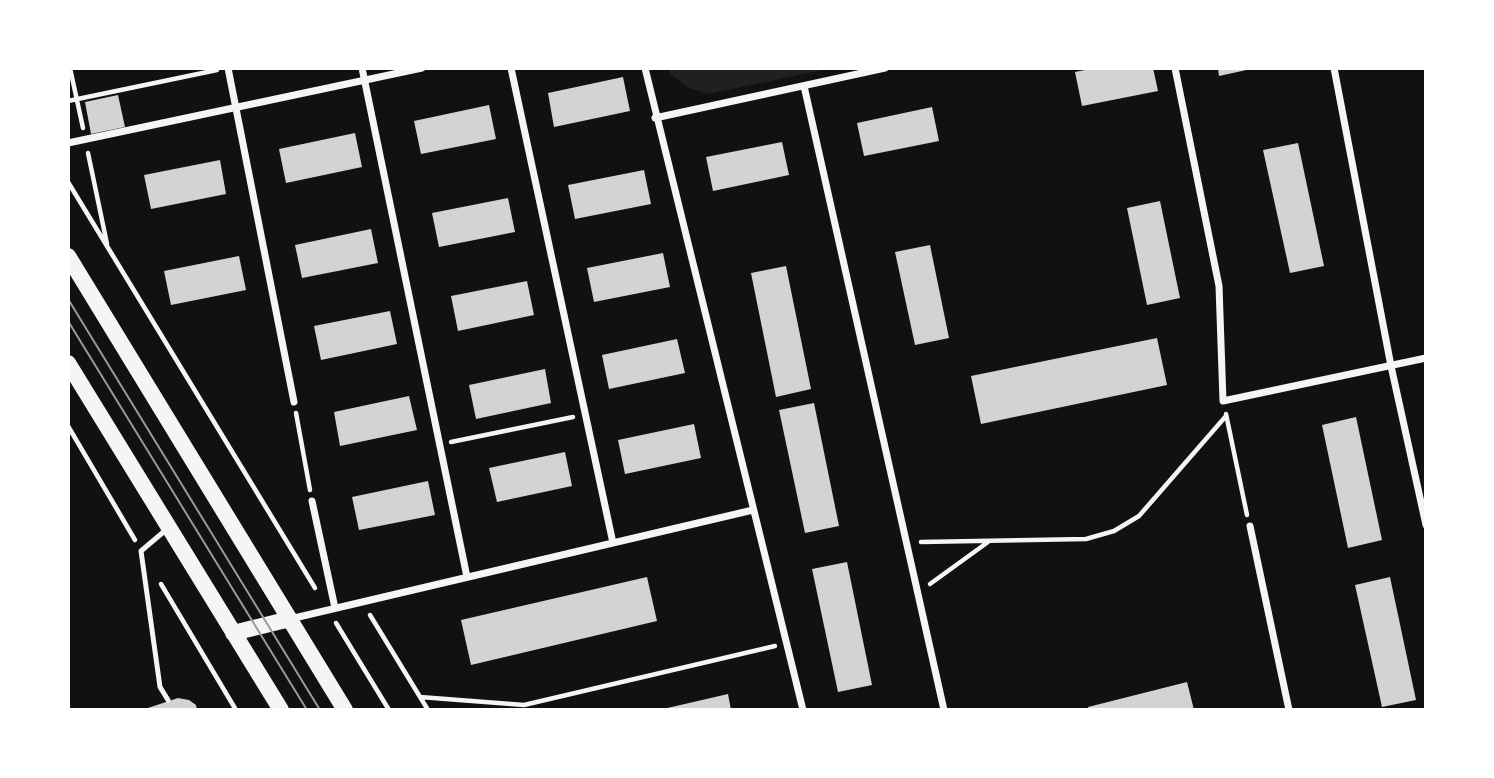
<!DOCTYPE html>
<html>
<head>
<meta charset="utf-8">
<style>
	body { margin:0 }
	#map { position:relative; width:1494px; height:778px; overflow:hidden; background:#111; font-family:"Crimson Pro",serif }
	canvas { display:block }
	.frame { position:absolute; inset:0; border:70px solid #fff; pointer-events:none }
</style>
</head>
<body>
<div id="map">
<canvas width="1494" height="778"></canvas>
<div class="frame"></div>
</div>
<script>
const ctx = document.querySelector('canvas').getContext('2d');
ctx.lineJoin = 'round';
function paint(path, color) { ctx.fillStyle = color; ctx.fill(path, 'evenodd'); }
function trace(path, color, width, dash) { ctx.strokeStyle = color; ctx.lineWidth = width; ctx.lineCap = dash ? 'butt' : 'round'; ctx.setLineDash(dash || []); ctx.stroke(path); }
paint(new Path2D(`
	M670 68H832L708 94 687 87 670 74Z`), '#202020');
paint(new Path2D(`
	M1095 68H1153L1158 91 1082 106 1075 72Z
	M1218 68H1251V69L1219 76Z
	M623 77 630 111 554 127 548 93Z
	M118 95 125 127 91 134 85 102Z
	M489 105 496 139 421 154 414 121Z
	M932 107 939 141 864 156 857 123Z
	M355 133 362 167 286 183 279 149Z
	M782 142 789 175 713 191 706 157Z
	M1298 143 1324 266 1290 273 1263 150Z
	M220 160 226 194 151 209 144 175Z
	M644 170 651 204 575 219 568 185Z
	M508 198 515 232 439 247 432 213Z
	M1160 201 1180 298 1147 305 1127 208Z
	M371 229 378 263 302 278 295 245Z
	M930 245 949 338 915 345 895 252Z
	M663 253 670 287 594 302 587 268Z
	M239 256 246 290 171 305 164 271Z
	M786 266 811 389 776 397 751 273Z
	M527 281 534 315 458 331 451 296Z
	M390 311 397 344 321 360 314 326Z
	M1157 338 1167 385 981 424 971 376Z
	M677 339 685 373 609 389 602 355Z
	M545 369 551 403 476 419 469 385Z
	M409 396 417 430 340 446 334 412Z
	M814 403 839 526 805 533 779 410Z
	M1356 417 1382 540 1348 548 1322 425Z
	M694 424 701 458 625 474 618 440Z
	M565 452 572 486 497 502 489 468Z
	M428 481 435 515 359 530 352 497Z
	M847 562 872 685 838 692 812 569Z
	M647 577 657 621 471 665 461 620Z
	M1390 577 1416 700 1382 707 1355 585Z
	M1187 682 1194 710H1089L1088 707Z
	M728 694 731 710H664L663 709Z
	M178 698 189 700 196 705 197 710H142Z`), '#d3d3d3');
trace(new Path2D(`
	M70 68 83 128
	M68 101 217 70
	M88 153 107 244
	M68 182 315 588
	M296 413 310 490
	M1226 414 1247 515
	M68 426 135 540
	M451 442 573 417
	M921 542 1086 539 1114 531 1139 516 1226 416
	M161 584 236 710
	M930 584 988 542
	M370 615 428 710
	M336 623 389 710
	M420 697 524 705 775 646`), '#f5f5f5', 4.5);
trace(new Path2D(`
	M167 529 141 551 160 687 168 700`), '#f5f5f5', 5);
trace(new Path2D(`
	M228 68 294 402
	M362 68 467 577
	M511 68 613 543
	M645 68 803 710
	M1175 68 1219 286 1223 401 1426 358
	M1334 68 1391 366 1426 525
	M804 86 944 710
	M655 118 885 68
	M68 143 422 68
	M312 501 335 608
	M1250 526 1289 710
	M290 619 753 510`), '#f5f5f5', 7);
trace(new Path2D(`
	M68 256 345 710
	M68 363 281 710
	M233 633 290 619`), '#f5f5f5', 16);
trace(new Path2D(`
	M68 299 320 710
	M68 321 307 710`), '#9a9a9a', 2);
</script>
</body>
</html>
